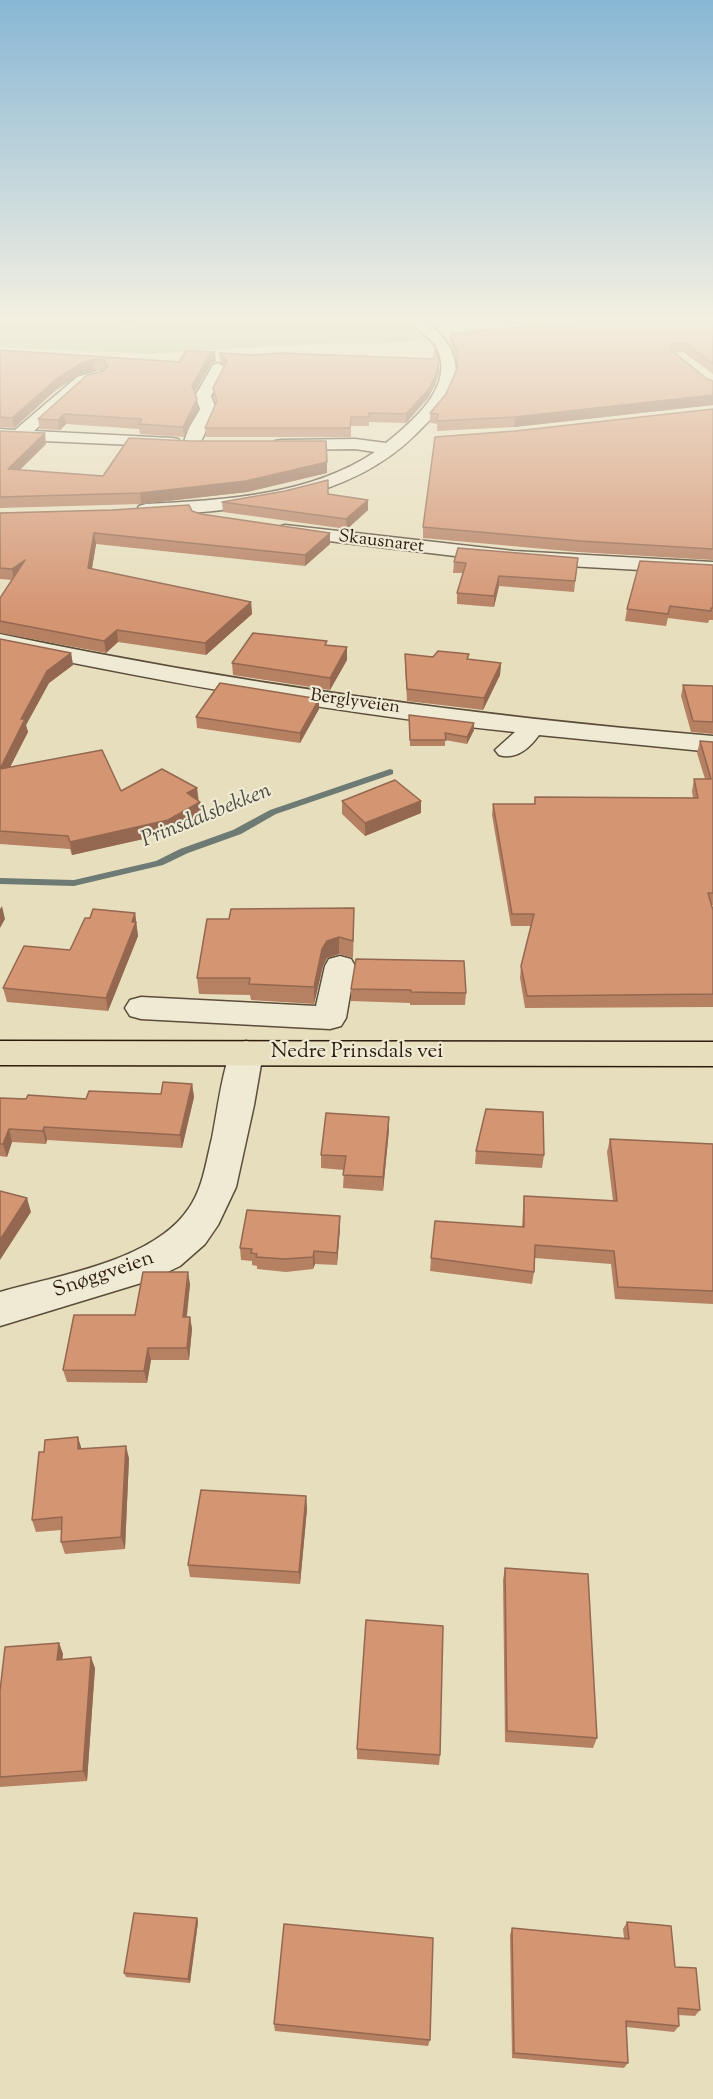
<!DOCTYPE html>
<html>
<head>
<meta charset="utf-8">
<style>
	body { margin:0 }
	canvas { display:block; background:#e7debd }
</style>
</head>
<body>
<canvas width="713" height="2099"></canvas>
<script>
const ctx = document.querySelector('canvas').getContext('2d');
ctx.lineJoin = 'round';
function paint(path, color) { ctx.fillStyle = color; ctx.fill(path, 'evenodd'); }
function trace(path, color, width, dash) { ctx.strokeStyle = color; ctx.lineWidth = width; ctx.lineCap = dash ? 'butt' : 'round'; ctx.setLineDash(dash || []); ctx.stroke(path); }
function write(font, color, halo, rows, align = 'center') {
  ctx.font = font + ' "Sorts Mill Goudy",serif'; ctx.lineWidth = 4.5; ctx.setLineDash([]); ctx.textBaseline = 'middle'; ctx.strokeStyle = halo; ctx.fillStyle = color; for (const [text, x, y, turn = 0] of rows) {
    ctx.save(); ctx.translate(x, y); ctx.rotate((+turn || 0) * Math.PI / 180); ctx.textAlign = isNaN(turn) ? turn : align; if (halo) ctx.strokeText(text, 0, 0); ctx.fillText(text, 0, 0); ctx.restore();
  }
}
paint(new Path2D(`
	M172 321H405L430 341 294 345 148 354 0 347V322Z`), '#b5c191');
paint(new Path2D(`
	M390 769 393 770V774L276 814 241 834 188 853 163 865 74 886 0 884V878L74 880 156 861 180 849 233 830 270 810Z`), '#6d7b74');
const minor = new Path2D(`
	M409 321H425C449 338 464 363 451 391 443 408 429 421 416 434 346 504 239 510 146 516L139 514 137 510 139 506 146 504C223 500 309 496 375 452L355 449 281 450 275 449 272 445 275 441 281 440 355 439 386 443C412 422 457 385 436 347 430 336 417 331 409 321Z
	M218 363 226 368 211 396 216 409 198 448H186L183 444 189 428 200 409 195 396 213 365Z
	M99 370 104 372 107 375 104 378 87 383 34 431 172 438 178 439 181 443 178 447 0 439V429L15 430 77 377Z
	M285 525 514 551 713 562V574L514 563 278 535 275 531 278 527Z
	M0 634C239 684 471 716 713 736V752L539 735C529 749 516 760 499 755L495 750 515 732C342 714 171 684 0 648Z
	M340 956 351 959 355 966 346 1018 341 1026 330 1029 141 1019 130 1016 125 1008 130 1000 141 997 316 1006 325 966 329 959Z
	M246 1041 258 1045 263 1053 254 1105 236 1187 218 1225 205 1244 180 1266 151 1280 0 1326V1292C59 1275 154 1261 189 1208 203 1188 206 1162 212 1138 217 1114 223 1063 234 1045Z`);
const major = new Path2D(`
	M0 1041 713 1042V1066L0 1065Z`);
trace(minor, '#5c4c3a', 3);
trace(major, '#2d1b0e', 3);
paint(minor, '#efead4');
paint(major, '#e7debd');
paint(new Path2D(`
	M713 321V374L683 352 674 353 707 379 713 381V405L514 427 437 431V424L430 423V413L446 394 457 369V364L450 344V334Z
	M0 350 179 362 216 361 211 364 195 392 197 399 198 409 184 437 140 434 139 429 66 424 60 430 40 429 38 419 104 370H93L81 374 56 390 14 428 0 427Z
	M219 353 439 372 435 385 428 398 406 423 369 422V426H351V437H206L205 428 216 404 213 396V388L225 366 220 362Z
	M713 409V560L578 552 423 538V527L515 431Z
	M0 431 46 444 20 470 103 476 327 473 247 492 141 504 0 508Z
	M368 500V510L347 529 223 512 222 502Z
	M192 511 201 514 330 533V544L305 566 96 544 92 569 251 602 252 614 206 655 118 642 106 653 0 633V598L12 580 0 579V513Z
	M578 558 574 592 499 586 494 607 457 604V593L463 573H453L454 562Z
	M713 565V620H709L708 623 668 618 666 626 625 621 627 609Z
	M0 639 71 653 73 665 49 683 26 725 28 732 10 767 121 791 197 788 201 815 170 833 72 855 70 849 0 844Z
	M327 645 347 660 330 690 233 675 232 663Z
	M405 654 433 657 468 659 501 663 500 675 483 710 407 701 405 666Z
	M683 685 713 686V734L691 732 681 696Z
	M319 699V709L300 743 197 728 196 717Z
	M409 715 474 730 467 744 445 740V746H410Z
	M700 741 713 742V905H711L713 910V1007L525 1008 520 978 521 966 531 926H511L492 815 493 804H534L535 797 693 798 692 791 694 779H705L697 753Z
	M342 801 421 813 365 836 342 814Z
	M135 913 138 936 108 1011 7 1002 3 988 70 950 90 918Z
	M354 924 353 958 339 954 327 958 323 966 314 1004 251 1000 250 995 199 994 197 978Z
	M356 959 466 993 465 1005H410V1003L351 1001V989Z
	M192 1084 194 1097 182 1148 47 1140 46 1144 12 1142 7 1157 0 1156V1098L26 1099H86L161 1094Z
	M389 1117V1130L383 1191 343 1188 344 1170 321 1168V1155Z
	M610 1139 713 1144V1304L615 1299 611 1264 535 1258 534 1272 532 1284 430 1271 431 1258 522 1227 523 1209 524 1196 613 1201 607 1152Z
	M476 1151 544 1155 542 1168 475 1164Z
	M340 1216V1228L337 1265 315 1264 313 1269 286 1272 257 1269V1266L252 1265V1261L241 1260 240 1248Z
	M190 1284 187 1317H190L192 1329 189 1360H151L147 1383 67 1382 63 1370 135 1315Z
	M82 1449 129 1458 125 1549 65 1554 61 1542V1530L36 1532 32 1520Z
	M306 1496 307 1509 300 1584 190 1577 188 1565Z
	M505 1568 597 1738 593 1748 505 1742 503 1580Z
	M59 1643 63 1654 62 1659 95 1668 87 1781 0 1787V1691Z
	M357 1749 440 1755 439 1765 357 1759Z
	M197 1918 198 1922 190 1983 126 1977 124 1973Z
	M627 1922 675 1967 700 2010 695 2016 678 2015 679 2026 674 2032 626 2027 628 2063 624 2068 512 2058 510 1935 512 1928 624 1938 623 1929Z
	M274 2024 430 2040 428 2046 275 2031Z`), '#b68063');
paint(new Path2D(`
	M215 352 216 361 211 364 193 395 192 385 210 355Z
	M92 360 93 370 81 374 56 390 14 428 12 418 54 381 80 364Z
	M439 363V372L435 385 428 398 406 423V414Z
	M713 395V405L514 427 515 417Z
	M197 399 198 409 184 437 183 427Z
	M64 414 66 424 60 430 58 420Z
	M45 433 46 444 10 479 8 469Z
	M327 462V473L247 492 141 504 140 493Z
	M368 500V510L347 529 346 519Z
	M94 533 96 544 90 579 88 568Z
	M330 533V544L305 566V555Z
	M25 560 14 580 12 569Z
	M499 576V586L494 607V596Z
	M251 602 252 614 206 655 205 643Z
	M117 630 118 642 106 653 104 641Z
	M347 647V660L330 690V678Z
	M71 653 73 665 49 683 26 725 28 732 3 781 0 769 21 719 47 671Z
	M501 663 500 675 483 710 484 698Z
	M319 699V709L300 743V733Z
	M474 723V730L467 744V737Z
	M197 788 198 801 187 793Z
	M421 801V813L365 836V823Z
	M200 802 201 815 170 833 72 855 70 842Z
	M2 906 5 919 0 928V909Z
	M135 913 138 936 108 1011 106 998Z
	M339 937V954L327 958 323 966 314 1004V987L322 949 327 941Z
	M192 1084 194 1097 182 1148 180 1135Z
	M389 1117V1130L383 1191V1177Z
	M44 1127 47 1140 46 1144 43 1131Z
	M9 1129 12 1142 7 1157 3 1144Z
	M27 1198 31 1212 0 1260V1240Z
	M340 1216V1228L337 1265V1253Z
	M314 1251 315 1264 313 1269V1257Z
	M188 1272 190 1284 185 1329 183 1317Z
	M190 1317 192 1329 189 1360 187 1348Z
	M148 1348 151 1360 147 1383 144 1371Z
	M78 1437 82 1450 78 1449Z
	M126 1446 129 1458 125 1549 121 1537Z
	M306 1496 307 1509 300 1584 299 1572Z
	M59 1643 63 1654 61 1670 57 1660Z
	M91 1657 95 1668 87 1781 83 1771Z
	M197 1918 198 1922 190 1983 188 1979Z`), '#946850');
const building = new Path2D(`
	M580 321H713V364L685 343 672 344 670 349 707 379 713 381V395L515 417 437 421 438 414 430 413 446 394 457 369 458 355 450 334Z
	M435 344 439 363 435 377 428 390 406 414 369 413V417H351L350 428H205L217 401 213 388 227 361 219 353 254 355 280 353 434 359Z
	M0 350 179 362 186 351 215 352 210 355 192 385 197 399 183 427 139 424 142 419 64 414 58 420 38 419 87 375 103 371 108 366 103 360H92L80 364 54 381 12 418 0 417Z
	M713 409V549L580 541 423 527 435 437 515 431Z
	M0 431 45 433 8 469 103 476 129 438 191 441H326L327 462 246 481 140 493 0 497Z
	M328 480V494L368 500 346 519 222 502 285 491Z
	M189 505 192 511 201 514 330 533 305 555 94 533 88 568 251 602 205 643 117 630 104 641 0 621V598L25 560 12 569 0 568V513L112 510Z
	M458 548 578 558 575 581 499 576 494 596 457 593 466 563 454 562Z
	M640 561 713 565V608H711V611L670 606 668 614 627 609Z
	M253 633 327 641 325 645 347 647 330 678 232 663Z
	M0 639 71 653 47 671 21 719H25L0 769 102 750 121 791 162 769 197 788 187 793 200 802 168 820 70 842 68 836 0 831Z
	M438 651 469 654 467 659 501 663 484 698 407 689 405 654 433 657Z
	M220 683 319 699 300 733 196 717Z
	M683 685 713 686V722L693 721Z
	M409 715 474 723 467 737 445 733 446 740H410Z
	M700 741 713 742V893H708L713 910V994L527 996 521 966 534 914H512L493 804H535V797L698 798 694 779H711Z
	M395 780 421 801 365 823 342 801Z
	M354 908 353 941 339 937 327 941 322 949 314 987 249 984 250 978H197L207 919H229L231 909Z
	M93 909 135 913 132 922H136L106 998 3 988 24 946 70 950 85 918H90Z
	M356 959 464 961 466 993 411 992V990L351 989Z
	M163 1082 192 1084 180 1135 44 1127 43 1131 9 1129 3 1144H0V1098L26 1099 28 1095 86 1099 89 1091 161 1094Z
	M486 1109 543 1112 544 1155 476 1151Z
	M326 1113 389 1117 383 1177 343 1175 346 1156 321 1155Z
	M610 1139 713 1144V1291L618 1287 614 1251 535 1245 534 1272 431 1258 435 1221 524 1227V1196L617 1201Z
	M0 1191 27 1198 0 1240Z
	M247 1210 340 1216 337 1253 314 1251 313 1257 285 1259 256 1257 257 1254 251 1253 252 1249 240 1248Z
	M143 1272H188L183 1317H190L187 1348H148L144 1371 63 1370 74 1315H135Z
	M78 1437V1449L126 1446 121 1537 61 1542 62 1517 32 1520 39 1452H44L45 1440Z
	M201 1490 306 1496 299 1572 188 1565Z
	M505 1568 588 1574 597 1738 507 1731Z
	M366 1620 443 1626 440 1755 357 1749Z
	M59 1643 57 1660 91 1657 83 1771 0 1777V1691L5 1647Z
	M134 1913 197 1918 188 1979 124 1973Z
	M627 1922 671 1926 675 1967 696 1968 700 2010 678 2008 679 2026 626 2021 628 2063 514 2053 512 1928 629 1939Z
	M284 1924 433 1938 430 2040 274 2024Z`);
paint(building, '#d49573');
trace(building, '#946850', 1.5);
const sky = ctx.createLinearGradient(0, 0, 0, 615);
sky.addColorStop(0, '#88b7d5');
sky.addColorStop(0.52, '#f4f0e1');
sky.addColorStop(1, '#f4f0e100');
ctx.fillStyle = sky;
ctx.fillRect(0, 0, 713, 615);
write('18px', '#2d1b0e', '#efead4', [
	["Skausnaret",381,543,7],
	["Berglyveien",355,703,8]
]);
write('21px', '#2d1b0e', '#efead4', [
	["Nedre Prinsdals vei",357,1053],
	["Snøggveien",104,1276,-19]
]);
write('italic 22px', '#4d4b41', '#efead4', [
	["Prinsdalsbekken",207,817,-22]
]);
</script>
</body>
</html>
